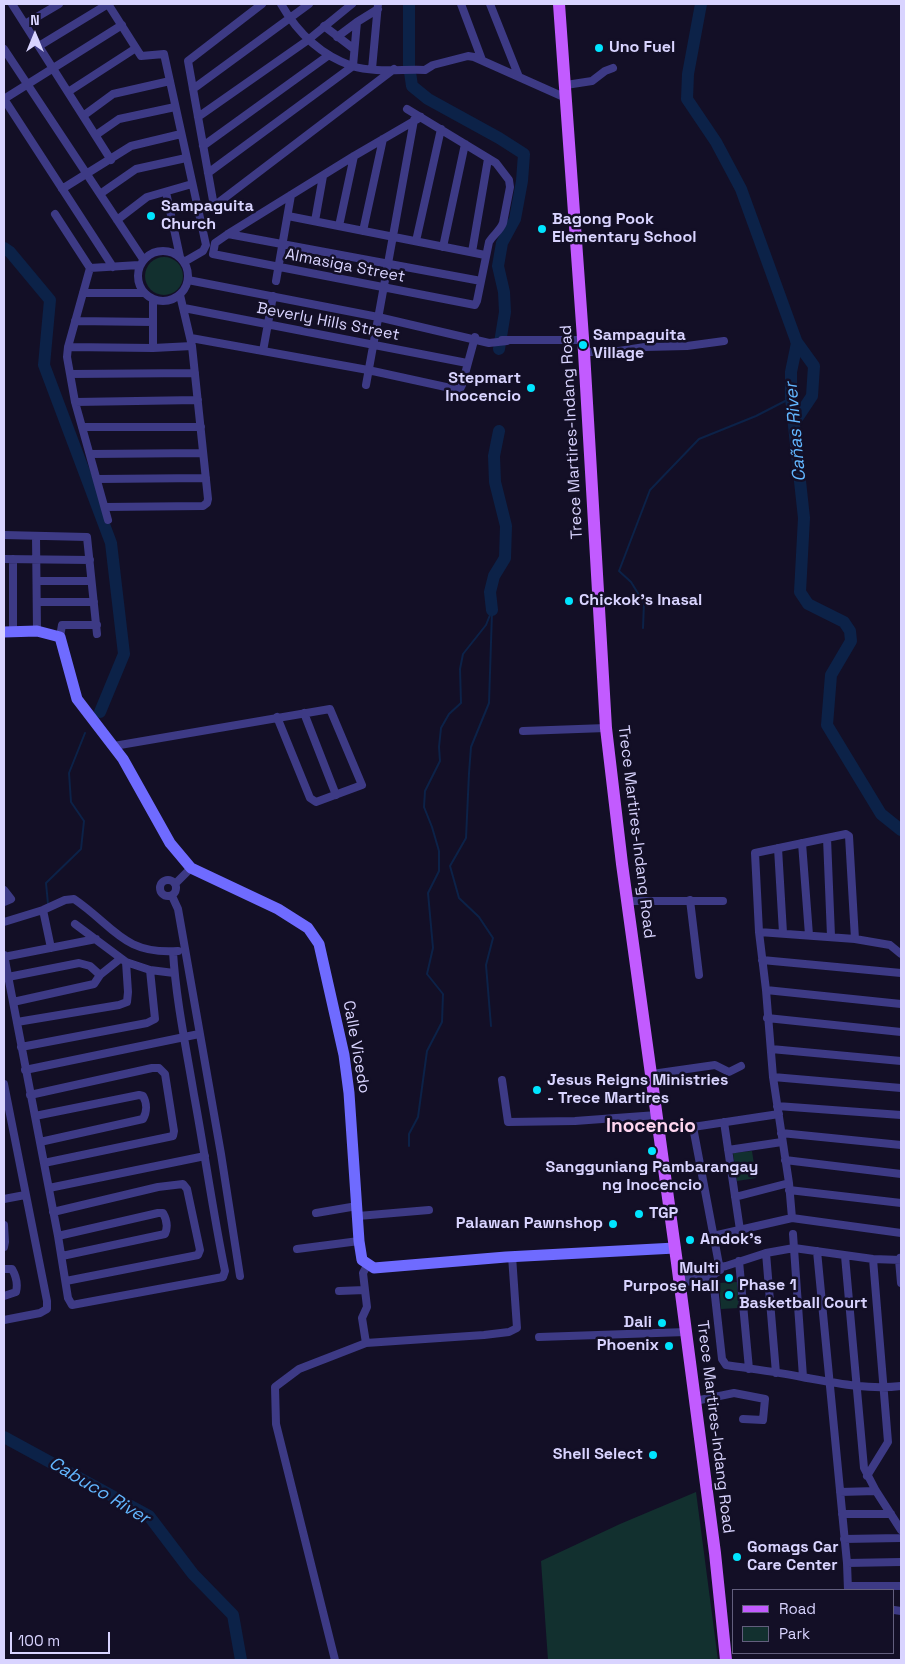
<!DOCTYPE html>
<html>
<head>
<meta charset="utf-8">
<style>
	body { margin:0 }
	#map { position:relative; width:905px; height:1664px; overflow:hidden; background:#130f26; font-family:"Space Grotesk",sans-serif }
	canvas { display:block }
	.frame { position:absolute; inset:0; border:5px solid #d9d4ff; pointer-events:none }
	.legend { position:absolute; left:732px; top:1589px; width:162px; height:65px; box-sizing:border-box; background:#130f26; border:1px solid #625e7d; margin:0; padding:6px 9px; list-style:none; font-size:15px; color:#d9d4ff }
	.legend li { display:flex; align-items:center; gap:10px; height:25px }
	.legend b { width:25px; border:1px solid #625e7d }
	.north { position:absolute; left:10px; top:10px; width:50px; height:50px; -webkit-text-stroke:4px #130f26; paint-order:stroke; rotate:0deg; font-size:14px; font-weight:700; line-height:20px; text-align:center; color:#d9d4ff }
	.north::after { content:''; display:block; margin:auto; width:18px; height:22px; background:#d9d4ff; clip-path:polygon(50% 0,100% 100%,50% 72%,0 100%) }
	.scale { position:absolute; left:10px; top:1632px; width:100px; height:22px; box-sizing:border-box; border:2px solid #d9d4ff; border-top:0; padding-left:6px; font-size:15px; line-height:18px; white-space:nowrap; color:#d9d4ff; -webkit-text-stroke:4px #130f26; paint-order:stroke }
</style>
</head>
<body>
<div id="map">
<canvas width="905" height="1664"></canvas>
<div class="frame"></div>
<ul class="legend">
<li><b style="height:6px;background:#c25bff"></b>Road</li>
<li><b style="height:14px;background:#12302f"></b>Park</li>
</ul>
<div class="north">N</div>
<div class="scale">100 m</div>
</div>
<script>
const ctx = document.querySelector('canvas').getContext('2d');
ctx.lineJoin = 'round';
function paint(path, color) { ctx.fillStyle = color; ctx.fill(path, 'evenodd'); }
function trace(path, color, width, dash) { ctx.strokeStyle = color; ctx.lineWidth = width; ctx.lineCap = dash ? 'butt' : 'round'; ctx.setLineDash(dash || []); ctx.stroke(path); }
function write(font, color, halo, rows, align = 'center') {
  ctx.font = font + ' "Space Grotesk",sans-serif'; ctx.lineWidth = 5; ctx.setLineDash([]); ctx.textBaseline = 'middle'; ctx.strokeStyle = halo; ctx.fillStyle = color; for (const [text, x, y, turn = 0] of rows) {
    ctx.save(); ctx.translate(x, y); ctx.rotate((+turn || 0) * Math.PI / 180); ctx.textAlign = isNaN(turn) ? turn : align; if (halo) ctx.strokeText(text, 0, 0); ctx.fillText(text, 0, 0); ctx.restore();
  }
}
paint(new Path2D(`
	M145 276a19 19 0 1 1 38 0a19 19 0 1 1-38 0Z
	M752 1151 756 1178 737 1181 733 1153Z
	M737 1282 739 1308 721 1309 719 1283Z
	M696 1492 718 1660H548L541 1561 620 1524Z`), '#12302f');
trace(new Path2D(`
	M643 628 644 603 631 582 619 571 650 490 699 439 756 416 791 398
	M48 904 46 883 81 849 84 821 71 802 69 773 85 733
	M491 1026 486 965 493 938 479 917 459 898 450 866 466 838 469 773 471 747 489 703 492 612
	M409 1146V1134L418 1117 427 1051 442 1022 443 994 427 974 433 948 428 893 439 871V851L432 827 424 807 425 791 440 761 439 747 441 728 449 714 461 703 460 669 463 654 486 625 492 610`), '#0c2248', 2);
trace(new Path2D(`
	M409 4V65L412 86 428 99 499 138 524 154 522 181 515 219 502 243 498 266 504 292 505 312 499 349
	M701 4 688 74 687 99 716 142 741 189 797 343 791 372V398L804 518 800 592 808 604 844 622 850 631 851 641 831 675 827 725 881 814 901 830
	M4 248 10 252 50 300 44 365 111 543 124 654 100 712
	M794 423 812 396 814 366 796 341
	M492 610 490 592 494 576 505 558 506 526 495 482 494 456 499 431
	M4 1437 149 1516 193 1574 233 1615 241 1660`), '#0c2248', 12);
trace(new Path2D(`
	M12 4 111 160
	M108 4 141 56 164 54 206 245 203 251 184 262
	M262 4 188 61 214 206 394 69
	M281 4C297 32 321 55 352 66 374 73 402 69 425 70L433 65 468 56 474 57 566 98
	M461 4 482 60
	M490 4 519 77
	M25 24 59 4
	M324 26 354 49
	M337 37 357 22
	M39 46 108 4
	M4 49 143 259
	M372 69 378 4
	M566 85 592 81 605 71 613 68
	M193 89 309 4
	M68 92 136 48
	M4 99 113 267
	M4 99 122 25
	M407 109 496 163 509 180 510 187 503 223C500 231 493 235 489 242L477 301 475 305 213 254 215 243 228 234 354 156 421 117
	M83 116 113 94 170 81
	M198 117 308 40 352 4
	M96 135 119 119 175 107
	M203 146 329 55
	M208 173 353 66 357 22 378 9
	M62 189 131 146 181 134
	M166 192 180 257
	M100 194 136 169 186 158
	M55 214 90 268
	M288 216 485 255
	M117 220 147 197 192 184
	M315 221 323 176
	M339 226 354 156
	M363 231 383 139
	M228 234 481 281
	M416 241 441 129
	M443 247 465 144
	M138 276a25 25 0 1 1 50 0a25 25 0 1 1-50 0Z
	M472 252 488 159
	M188 280 378 317 489 343 507 341
	M276 281 291 195
	M83 293H143
	M153 300V348
	M184 308 467 363
	M75 321 153 322
	M191 338 368 370 455 389H460L462 385 475 337
	M502 340H583
	M68 347 153 348 192 346
	M263 351 273 296
	M584 352H612L645 347 687 346 724 341
	M70 374 195 373
	M366 385 414 120
	M75 402 198 400
	M82 427H201
	M90 454 203 453
	M98 479 206 478
	M105 507 203 506 207 503 208 499 192 346 180 295
	M108 520 75 402 67 357 68 347 90 268 139 265
	M4 535 87 537 97 634
	M36 536 37 631
	M4 559 90 560
	M37 581H91
	M37 602H94
	M13 632V559
	M60 637 62 625H97
	M304 713 336 795
	M523 731 606 728
	M114 746 330 709 362 785 316 802 310 798 277 717
	M827 838 831 936
	M802 843 809 935
	M778 848 783 933
	M160 888a8 8 0 1 1 16 0a8 8 0 1 1-16 0Z
	M175 884 191 868
	M4 890 11 899 4 902
	M172 896 178 909 181 926 221 1154 240 1276
	M690 900 699 975
	M627 901H723
	M43 910 51 948
	M4 922 43 910 65 900 74 899C114 926 123 955 178 951
	M75 924 126 962 150 970 174 973
	M759 932 855 939 890 945 901 954
	M4 955 58 1236 68 1298 72 1305 223 1277 225 1271C213 1213 205 1154 194 1095 186 1047 176 1000 173 952
	M4 957 96 939
	M762 960 901 973
	M8 977 79 963 90 966 100 975
	M766 990 901 1004
	M13 1002 94 984 100 975 120 959
	M767 1018 901 1032
	M17 1022 119 1005 127 1002 128 992 126 962
	M21 1047 147 1023 155 1019 150 970
	M771 1049 901 1061
	M25 1070 199 1034
	M652 1074 715 1065 729 1072 741 1066
	M773 1077 901 1088
	M502 1080 508 1122 575 1121 657 1115
	M4 1084 47 1301V1309L40 1313 4 1320
	M30 1095 152 1068H159L165 1074 174 1131 173 1136 44 1163
	M777 1106 901 1115
	M35 1116 139 1095 143 1096C147 1103 147 1112 143 1119L40 1142
	M724 1122 740 1230
	M781 1133 901 1145
	M728 1150 782 1142
	M785 1160 901 1174
	M49 1188 205 1156
	M789 1190 901 1203
	M735 1197 789 1183
	M4 1199 25 1195
	M53 1212 158 1187 183 1184 187 1189 200 1250 198 1255 66 1281
	M316 1213 357 1206
	M358 1216 429 1210
	M792 1218 789 1183 773 1077 766 990 759 932 755 853 846 834 849 836 855 939
	M4 1225 5 1242 4 1247
	M793 1234 803 1377
	M58 1236 158 1213H163C167 1220 168 1227 165 1234L62 1256
	M713 1236 792 1218 901 1233
	M297 1249 359 1241
	M817 1251 847 1563 848 1590
	M766 1253 776 1373
	M845 1256 864 1468 876 1491 901 1530
	M900 1258 899 1260 901 1283
	M739 1261 749 1369
	M368 1264 363 1273 367 1307 362 1318 366 1343 484 1335 509 1332 517 1328 512 1256
	M4 1269H12C16 1276 18 1284 16 1292L4 1296
	M712 1269 722 1359 726 1365C752 1369 777 1372 802 1377 835 1383 868 1390 901 1386
	M720 1270 693 1127 779 1114
	M679 1276 726 1266 766 1253 794 1248 873 1259 901 1260
	M680 1283 699 1280 716 1273
	M339 1291 365 1290
	M539 1337 686 1332
	M695 1401 734 1393 765 1399 763 1420 743 1419
	M867 1476 888 1442 873 1259
	M840 1492 876 1491
	M842 1514H891
	M844 1539 901 1538
	M847 1563 901 1562
	M848 1586H901
	M894 1610 901 1611
	M335 1660 276 1424 275 1387 299 1369 366 1343`), '#3d3a85', 8);
trace(new Path2D(`
	M4 632 37 631 60 637 77 699 123 759 170 843 191 868 278 909 308 928 319 944 344 1055 349 1093 359 1241 362 1260 374 1268 506 1257 675 1248`), '#6f6bff', 11);
trace(new Path2D(`
	M559 4 584 352 606 728 622 864 677 1263 715 1553 726 1660`), '#c25bff', 12);
for (const [x, y, r, color] of [
	[599,48,5,"#00e5ff"],
	[151,216,5,"#00e5ff"],
	[542,229,5,"#00e5ff"],
	[583,345,5,"#00e5ff"],
	[531,388,5,"#00e5ff"],
	[569,601,5,"#00e5ff"],
	[537,1090,5,"#00e5ff"],
	[652,1151,5,"#00e5ff"],
	[639,1214,5,"#00e5ff"],
	[613,1224,5,"#00e5ff"],
	[690,1240,5,"#00e5ff"],
	[729,1278,5,"#00e5ff"],
	[729,1295,5,"#00e5ff"],
	[662,1323,5,"#00e5ff"],
	[669,1346,5,"#00e5ff"],
	[653,1455,5,"#00e5ff"],
	[737,1557,5,"#00e5ff"]
]) { const dot = new Path2D(); dot.arc(x, y, r, 0, 2 * Math.PI); ctx.fillStyle = color; ctx.fill(dot); trace(dot, '#130f26', 2); }
write('bold 16px', '#d9d4ff', '#130f26', [
	["Uno Fuel",609,48],
	["Sampaguita",161,207],
	["Church",161,225],
	["Bagong Pook",552,220],
	["Elementary School",552,238],
	["Sampaguita",593,336],
	["Village",593,354],
	["Stepmart",521,379,"right"],
	["Inocencio",521,397,"right"],
	["Chickok's Inasal",579,601],
	["Jesus Reigns Ministries",547,1081],
	["- Trece Martires",547,1099],
	["Sangguniang Pambarangay",652,1168,"center"],
	["ng Inocencio",652,1186,"center"],
	["TGP",649,1214],
	["Palawan Pawnshop",603,1224,"right"],
	["Andok's",700,1240],
	["Multi",719,1269,"right"],
	["Purpose Hall",719,1287,"right"],
	["Phase 1",739,1286],
	["Basketball Court",739,1304],
	["Dali",652,1323,"right"],
	["Phoenix",659,1346,"right"],
	["Shell Select",643,1455,"right"],
	["Gomags Car",747,1548],
	["Care Center",747,1566]
], 'left');
write('16px', '#d9d4ff', '#130f26', [
	["Almasiga Street",345,266,11],
	["Beverly Hills Street",328,322,11],
	["Trece Martires-Indang Road",572,432,-93],
	["Trece Martires-Indang Road",636,832,83],
	["Calle Vicedo",356,1047,80],
	["Trece Martires-Indang Road",715,1427,83]
]);
write('italic 18px', '#62b6ff', '#130f26', [
	["Cañas River",796,432,-95],
	["Cabuco River",99,1491,31]
]);
write('bold 19px', '#ffd6f0', '#130f26', [
	["Inocencio",651,1127]
]);
</script>
</body>
</html>
